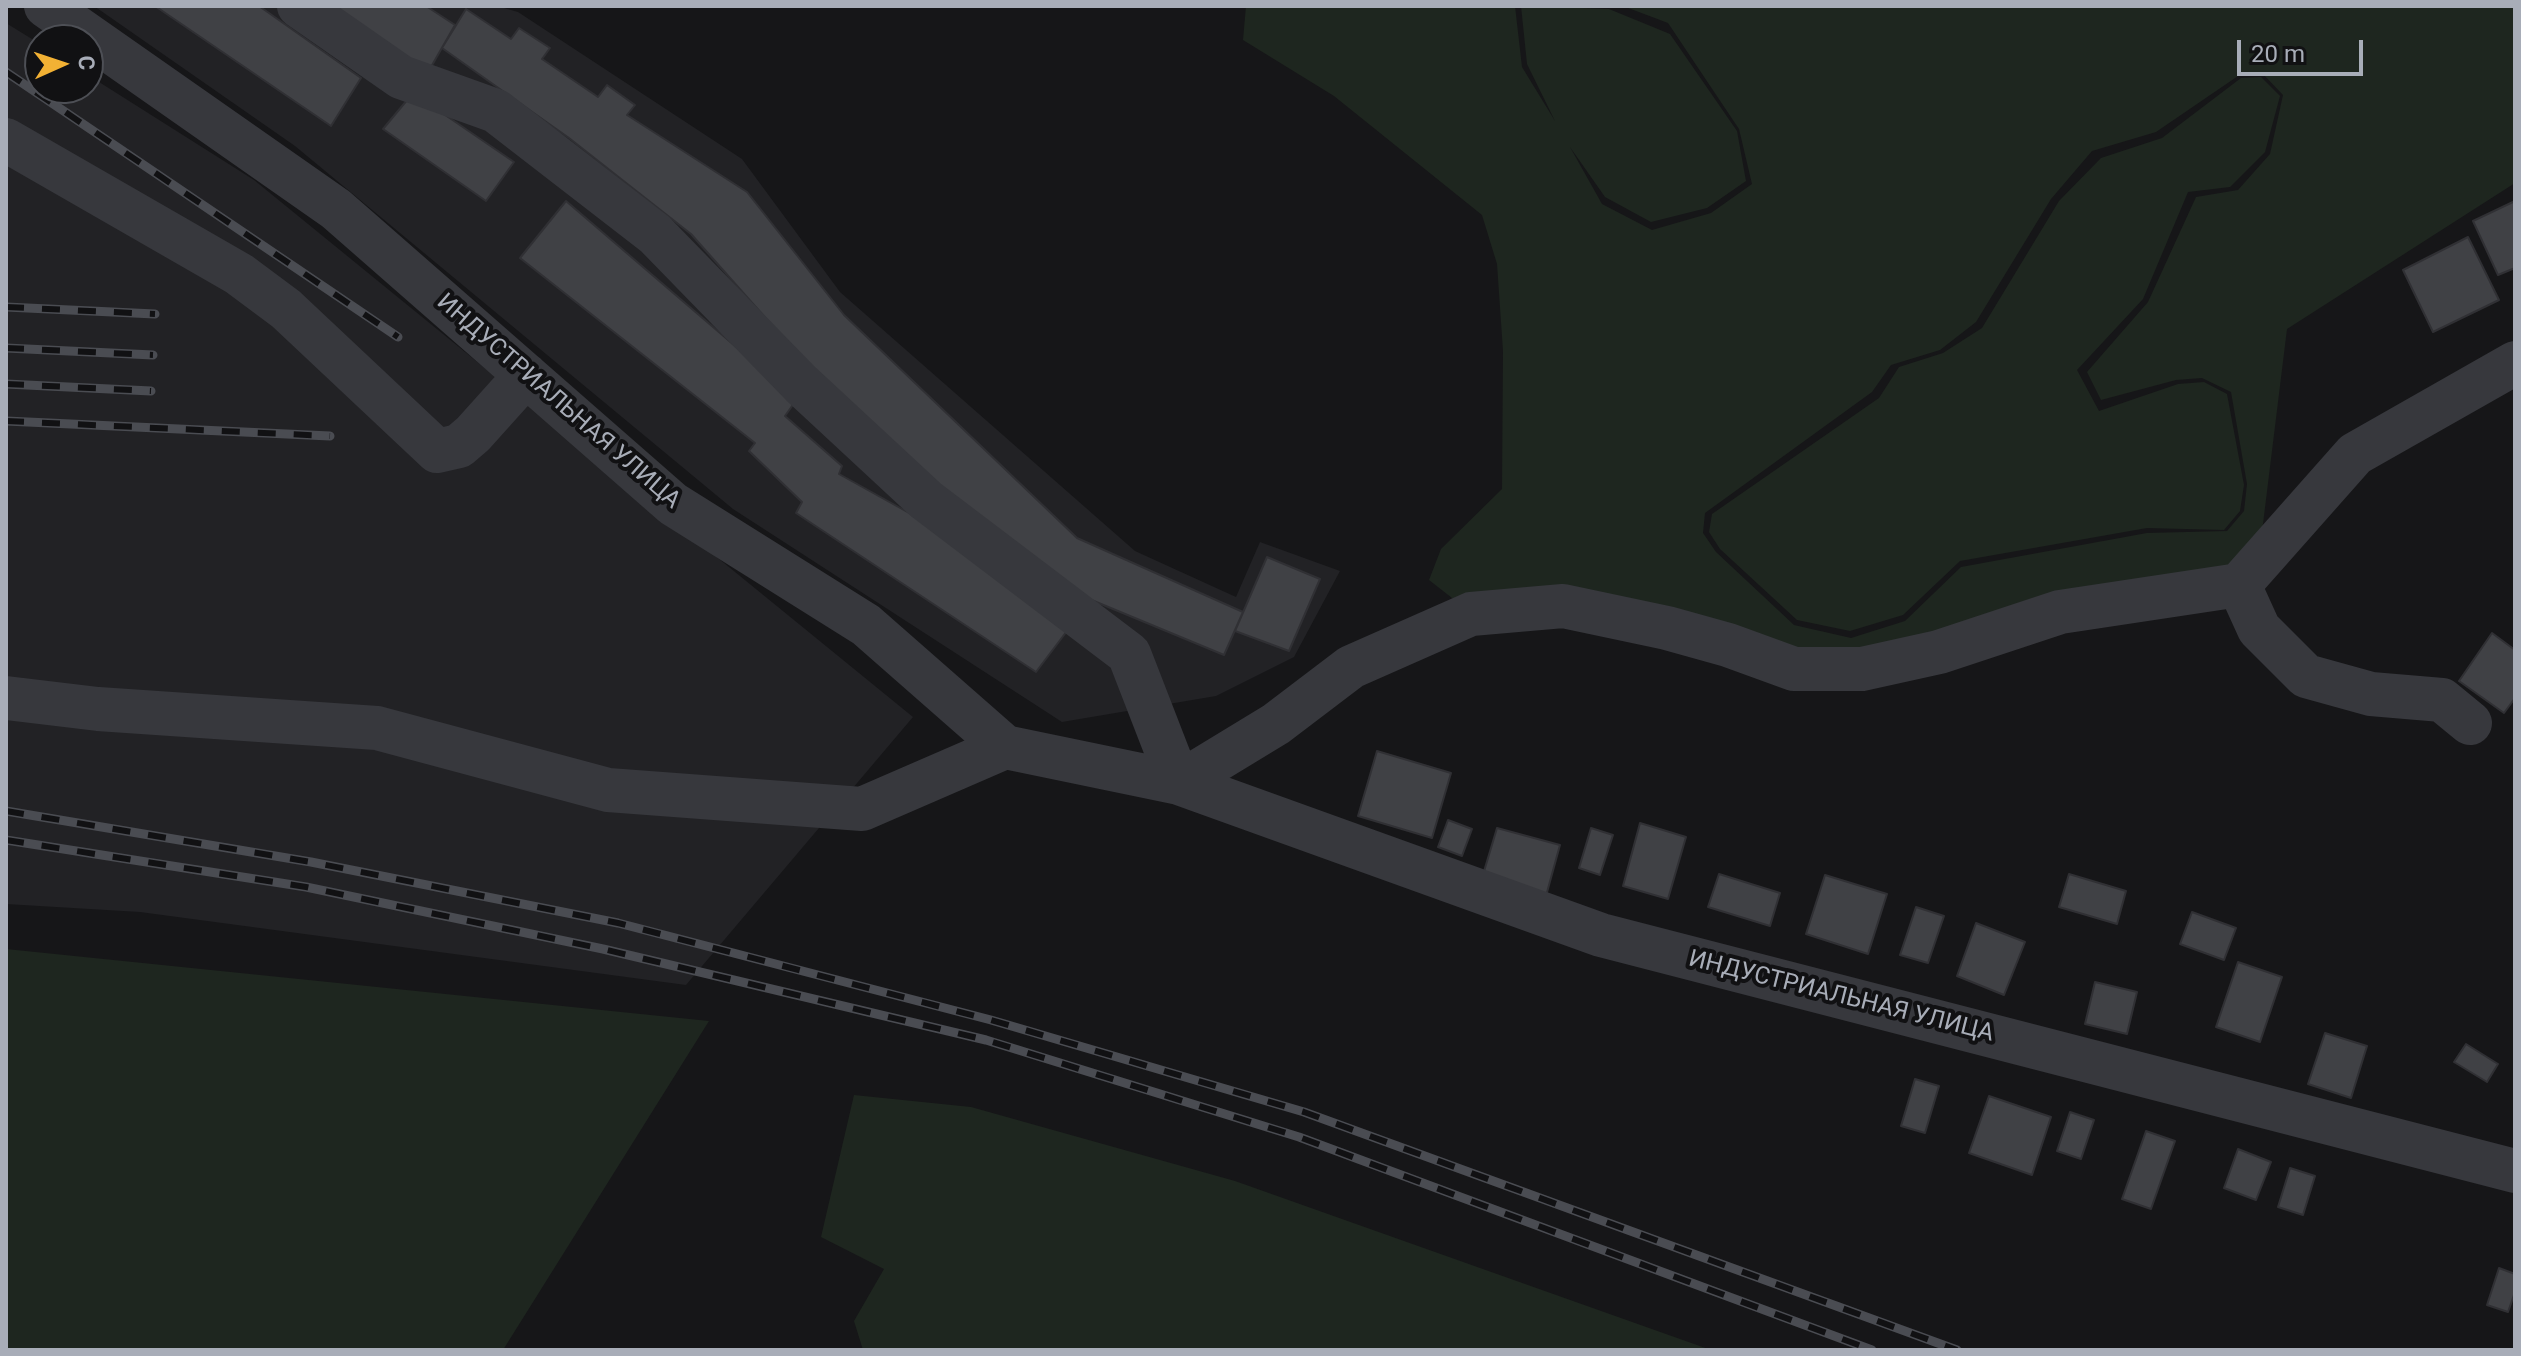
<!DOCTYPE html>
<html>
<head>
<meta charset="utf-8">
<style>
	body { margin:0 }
	#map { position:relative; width:2521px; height:1356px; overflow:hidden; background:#161618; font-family:Roboto,sans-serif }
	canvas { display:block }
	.frame { position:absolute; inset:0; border:8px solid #a8adb8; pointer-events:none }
	.north { position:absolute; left:24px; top:24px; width:80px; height:80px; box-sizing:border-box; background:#111113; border:2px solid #4d4f55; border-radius:50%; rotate:87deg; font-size:22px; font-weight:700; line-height:32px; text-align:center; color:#a8adb8 }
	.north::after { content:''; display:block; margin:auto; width:28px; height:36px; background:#f2b134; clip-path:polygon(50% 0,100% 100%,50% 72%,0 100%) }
	.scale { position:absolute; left:2237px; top:40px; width:126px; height:36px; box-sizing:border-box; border:4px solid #a8adb8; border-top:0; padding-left:10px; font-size:24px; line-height:28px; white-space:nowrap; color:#a8adb8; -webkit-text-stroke:6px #111113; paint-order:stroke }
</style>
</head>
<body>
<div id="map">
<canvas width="2521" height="1356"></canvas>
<div class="frame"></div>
<div class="north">С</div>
<div class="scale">20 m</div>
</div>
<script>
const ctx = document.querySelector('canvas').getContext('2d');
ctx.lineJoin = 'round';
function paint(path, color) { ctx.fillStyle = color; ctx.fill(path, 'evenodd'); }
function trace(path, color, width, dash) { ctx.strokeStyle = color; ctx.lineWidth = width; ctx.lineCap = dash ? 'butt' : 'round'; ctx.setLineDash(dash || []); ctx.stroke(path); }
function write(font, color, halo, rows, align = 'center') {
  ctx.font = font + ' Roboto,sans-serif'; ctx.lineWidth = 8; ctx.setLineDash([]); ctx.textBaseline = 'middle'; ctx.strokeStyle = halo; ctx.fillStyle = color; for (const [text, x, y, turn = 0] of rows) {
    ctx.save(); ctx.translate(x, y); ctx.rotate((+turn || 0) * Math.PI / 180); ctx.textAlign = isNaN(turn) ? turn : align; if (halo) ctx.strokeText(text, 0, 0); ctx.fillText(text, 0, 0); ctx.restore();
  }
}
paint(new Path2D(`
	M94 6H497L518 12 742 159 840 292 1135 551 1236 597 1260 542 1340 571 1294 657 1216 696 1062 722 733 509 295 146Z
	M6 23 40 44V88H88V75L254 180 913 717 686 985 140 912 6 904Z`), '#222225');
paint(new Path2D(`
	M1246 6H1515L1522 67 1555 121 1527 64 1521 6 1609 9 1670 34 1737 131 1746 181 1707 208 1651 222 1605 197 1570 147 1602 204 1652 230 1711 213 1752 184 1739 129 1668 23 1623 6H2515V183L2287 329 2262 532 2228 579 1861 664 1461 605 1429 580 1441 549 1502 489 1503 351 1497 264 1482 215 1334 96 1243 40ZM2262 73 2283 95 2270 154 2238 190 2196 197 2148 302 2087 372 2101 400 2176 380 2202 378 2231 392 2247 484 2244 511 2227 531 2147 533 1961 567 1905 621 1851 638 1794 625 1716 552 1703 533 1705 513 1872 392 1891 365 1940 350 1976 322 2051 199 2092 151 2156 132 2238 76Z
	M2261 77 2280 96 2265 152 2230 187 2188 192 2143 299 2077 370 2099 411 2178 384 2204 382 2227 394 2244 485 2240 511 2224 530 2147 528 1960 561 1903 615 1850 631 1797 620 1720 549 1709 532 1712 514 1879 398 1899 367 1943 353 1982 328 2059 201 2101 158 2162 138 2241 78Z
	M6 949 709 1021 503 1350H6Z
	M854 1095 971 1107 1235 1181 1711 1350H863L854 1321 884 1269 821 1237Z`), '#1e261f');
const building = new Path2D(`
	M155 6H259L361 78 331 126Z
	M321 6H426L455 25 427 74Z
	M466 9 511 39 519 28 550 48 542 59 598 97 607 85 635 105 627 115 747 192 844 315 1077 538 1243 612 1224 655 1077 594 939 491 809 367 691 234 569 138 442 48Z
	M413 93 514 162 486 201 383 129Z
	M566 201 797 399 785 416 842 466 839 474 911 514 1070 627 1036 672 796 513 802 502 749 451 755 443 520 258Z
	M2515 201V268L2498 275 2473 221Z
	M2468 237 2499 300 2433 332 2403 270Z
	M1267 557 1320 579 1289 651 1235 631Z
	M2492 633 2515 650V698L2504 713 2459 681Z
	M1377 751 1451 773 1432 838 1358 816Z
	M1448 820 1472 829 1462 856 1438 847Z
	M1640 823 1686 837 1668 899 1623 886Z
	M1497 828 1560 845 1546 896 1482 878Z
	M1591 828 1613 835 1600 875 1579 868Z
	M1719 874 1780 893 1770 926 1708 907Z
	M2069 874 2126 891 2117 924 2059 907Z
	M1825 875 1887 894 1868 954 1806 934Z
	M1916 907 1944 916 1928 963 1900 955Z
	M2192 912 2236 928 2224 960 2180 944Z
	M1976 923 2025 942 2004 995 1957 976Z
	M2238 962 2282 977 2260 1042 2216 1027Z
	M2095 982 2137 992 2127 1034 2085 1024Z
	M2325 1033 2367 1046 2351 1098 2308 1084Z
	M2466 1044 2498 1064 2487 1082 2454 1062Z
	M1915 1079 1939 1086 1925 1133 1901 1126Z
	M1989 1096 2051 1117 2032 1175 1969 1153Z
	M2070 1112 2094 1120 2081 1159 2057 1151Z
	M2146 1131 2175 1141 2151 1209 2122 1199Z
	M2238 1149 2271 1162 2256 1200 2224 1188Z
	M2290 1168 2315 1176 2303 1215 2278 1207Z
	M2499 1268 2515 1274V1292L2508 1312 2487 1305Z`);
paint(building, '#404145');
trace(building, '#303034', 2);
trace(new Path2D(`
	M46 6 336 209 673 504 866 625 1005 747 1179 783 1601 935 2515 1171
	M299 6 401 77 496 111 655 234 801 384 926 500 1129 654 1179 783 1276 724 1351 667 1471 614 1563 606 1667 628 1728 645 1794 669H1862L1939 652 2060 612 2239 585
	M6 140 239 274 286 309 437 451 459 446 473 434 526 375
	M6 698 98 709 377 728 608 790 862 809 1005 747
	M2470 723 2442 700 2371 694 2306 676 2259 629 2239 585 2355 454 2515 363`), '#37383d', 44);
const rail = new Path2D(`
	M6 72 398 337
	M6 307 155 314
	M6 348 153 355
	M6 384 151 391
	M6 421 330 436
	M6 811 311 862 618 923 991 1020 1304 1112 1957 1350
	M6 840 306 887 603 949 986 1040 1299 1137 1872 1350`);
trace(rail, '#4a4c52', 9);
trace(rail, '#111113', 6, [18]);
write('24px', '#a8adb8', '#111113', [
	["ИНДУСТРИАЛЬНАЯ УЛИЦА",558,402,41],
	["ИНДУСТРИАЛЬНАЯ УЛИЦА",1841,997,14]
]);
</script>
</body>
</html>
